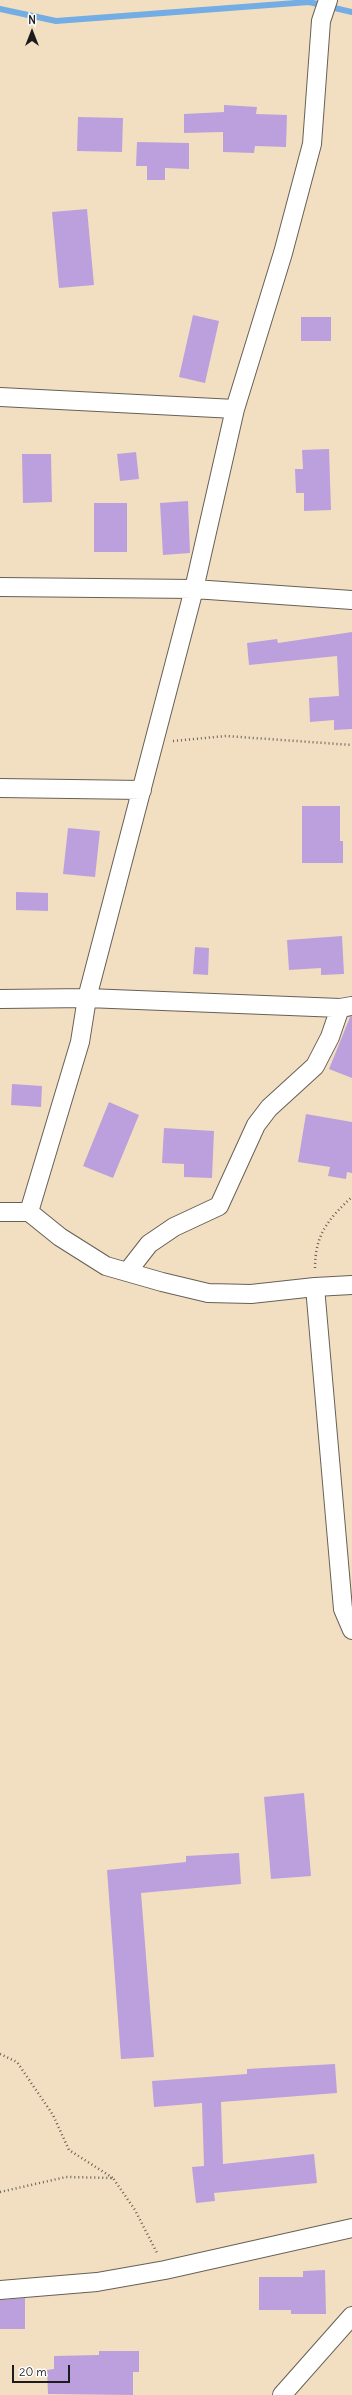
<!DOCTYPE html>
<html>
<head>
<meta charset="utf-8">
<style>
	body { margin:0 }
	#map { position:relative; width:352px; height:2395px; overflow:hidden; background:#f2dfc1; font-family:Delius,sans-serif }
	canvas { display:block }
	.north { position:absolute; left:12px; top:12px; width:40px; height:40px; -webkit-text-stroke:3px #fff; paint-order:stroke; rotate:0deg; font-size:11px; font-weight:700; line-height:16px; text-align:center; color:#1c1c1c }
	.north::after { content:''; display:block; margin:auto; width:14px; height:18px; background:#1c1c1c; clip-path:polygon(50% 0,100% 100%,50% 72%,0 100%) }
	.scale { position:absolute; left:12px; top:2365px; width:58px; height:18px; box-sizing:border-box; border:2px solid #1c1c1c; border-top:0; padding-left:5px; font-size:12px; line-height:14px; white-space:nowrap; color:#1c1c1c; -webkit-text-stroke:3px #fff; paint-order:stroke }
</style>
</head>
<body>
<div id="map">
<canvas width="352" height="2395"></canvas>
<div class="north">N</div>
<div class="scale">20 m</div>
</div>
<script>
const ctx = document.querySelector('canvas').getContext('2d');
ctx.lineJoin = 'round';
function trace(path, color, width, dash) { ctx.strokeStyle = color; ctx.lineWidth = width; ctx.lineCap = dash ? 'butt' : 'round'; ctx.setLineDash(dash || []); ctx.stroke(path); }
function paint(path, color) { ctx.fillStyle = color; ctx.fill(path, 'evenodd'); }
trace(new Path2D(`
	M0 9 56 21 309 2 352 12`), '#73ade3', 6);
paint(new Path2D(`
	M224 105 257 107 256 114 287 115 286 147 255 146 254 153 223 152V132L184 133V114L224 112Z
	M78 117 123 118 122 152 77 151Z
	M137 142 189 143V169L165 168V180H147V166H136Z
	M87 209 94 285 59 288 52 212Z
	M193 315 219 321 205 383 179 377Z
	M301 317H331V341H301Z
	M329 449 331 510 304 511V493H296L295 469H303L302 450Z
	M136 452 139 479 120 481 117 454Z
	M22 454H51L52 502 23 503Z
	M188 501 190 553 163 555 160 503Z
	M94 503H127V552H94Z
	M352 632V729L334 730V720L310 722 309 698 339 696 337 656 249 665 247 643 277 639 278 643Z
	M302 806H340V841H343V863H302Z
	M68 828 100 831 95 877 63 874Z
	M16 892 48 893V911L16 910Z
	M342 936 344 974 321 975V968L289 970 287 940Z
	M195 947 209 948 208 975 193 974Z
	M350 1017H352V1078L329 1069Z
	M12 1084 42 1086 41 1107 11 1105Z
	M109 1102 139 1115 113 1178 83 1166Z
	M306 1114 352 1122V1173L347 1172 346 1179 328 1176 330 1167 298 1162Z
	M164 1128 214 1131 212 1178 184 1177V1164L162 1163Z
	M304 1793 311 1876 271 1879 264 1797Z
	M239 1853 241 1884 141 1893 154 2057 121 2059 107 1870 186 1862V1856Z
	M335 2064 337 2093 221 2102 223 2164 314 2154 317 2183 214 2193 215 2201 196 2203 192 2167 204 2166 202 2103 154 2107 152 2081 247 2074V2069Z
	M325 2270 326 2314H291V2310H259V2277H303V2271Z
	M25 2298V2329H0V2300Z
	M99 2351H139V2372H133V2395L48 2394 47 2370 54 2369V2356L99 2355Z`), '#bca0dd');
const minor = new Path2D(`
	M0 397 235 409
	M0 587 194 589 352 600
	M0 788 142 790
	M0 999 87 998 340 1008 352 1006
	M0 1212H29L80 1042 87 998 194 589 235 409 283 253 312 144 321 21 328 0
	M29 1212 60 1237 106 1266 162 1282 208 1293 251 1294 315 1287
	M128 1271 149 1244 174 1227 219 1206 256 1125 269 1108 315 1066 330 1037 340 1008
	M352 1285 315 1287 343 1609 352 1630
	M0 2290 97 2282 165 2270 352 2228
	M282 2395 352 2316`);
trace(minor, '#676056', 20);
trace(new Path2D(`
	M173 741 226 736 352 745
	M315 1268C315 1235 328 1219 352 1197
	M0 2054 17 2062 53 2115 69 2150 113 2178
	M0 2192 66 2177 113 2178 135 2210 157 2253`), '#676056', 2.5, [1, 3]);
trace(minor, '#fff', 18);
</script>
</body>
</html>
